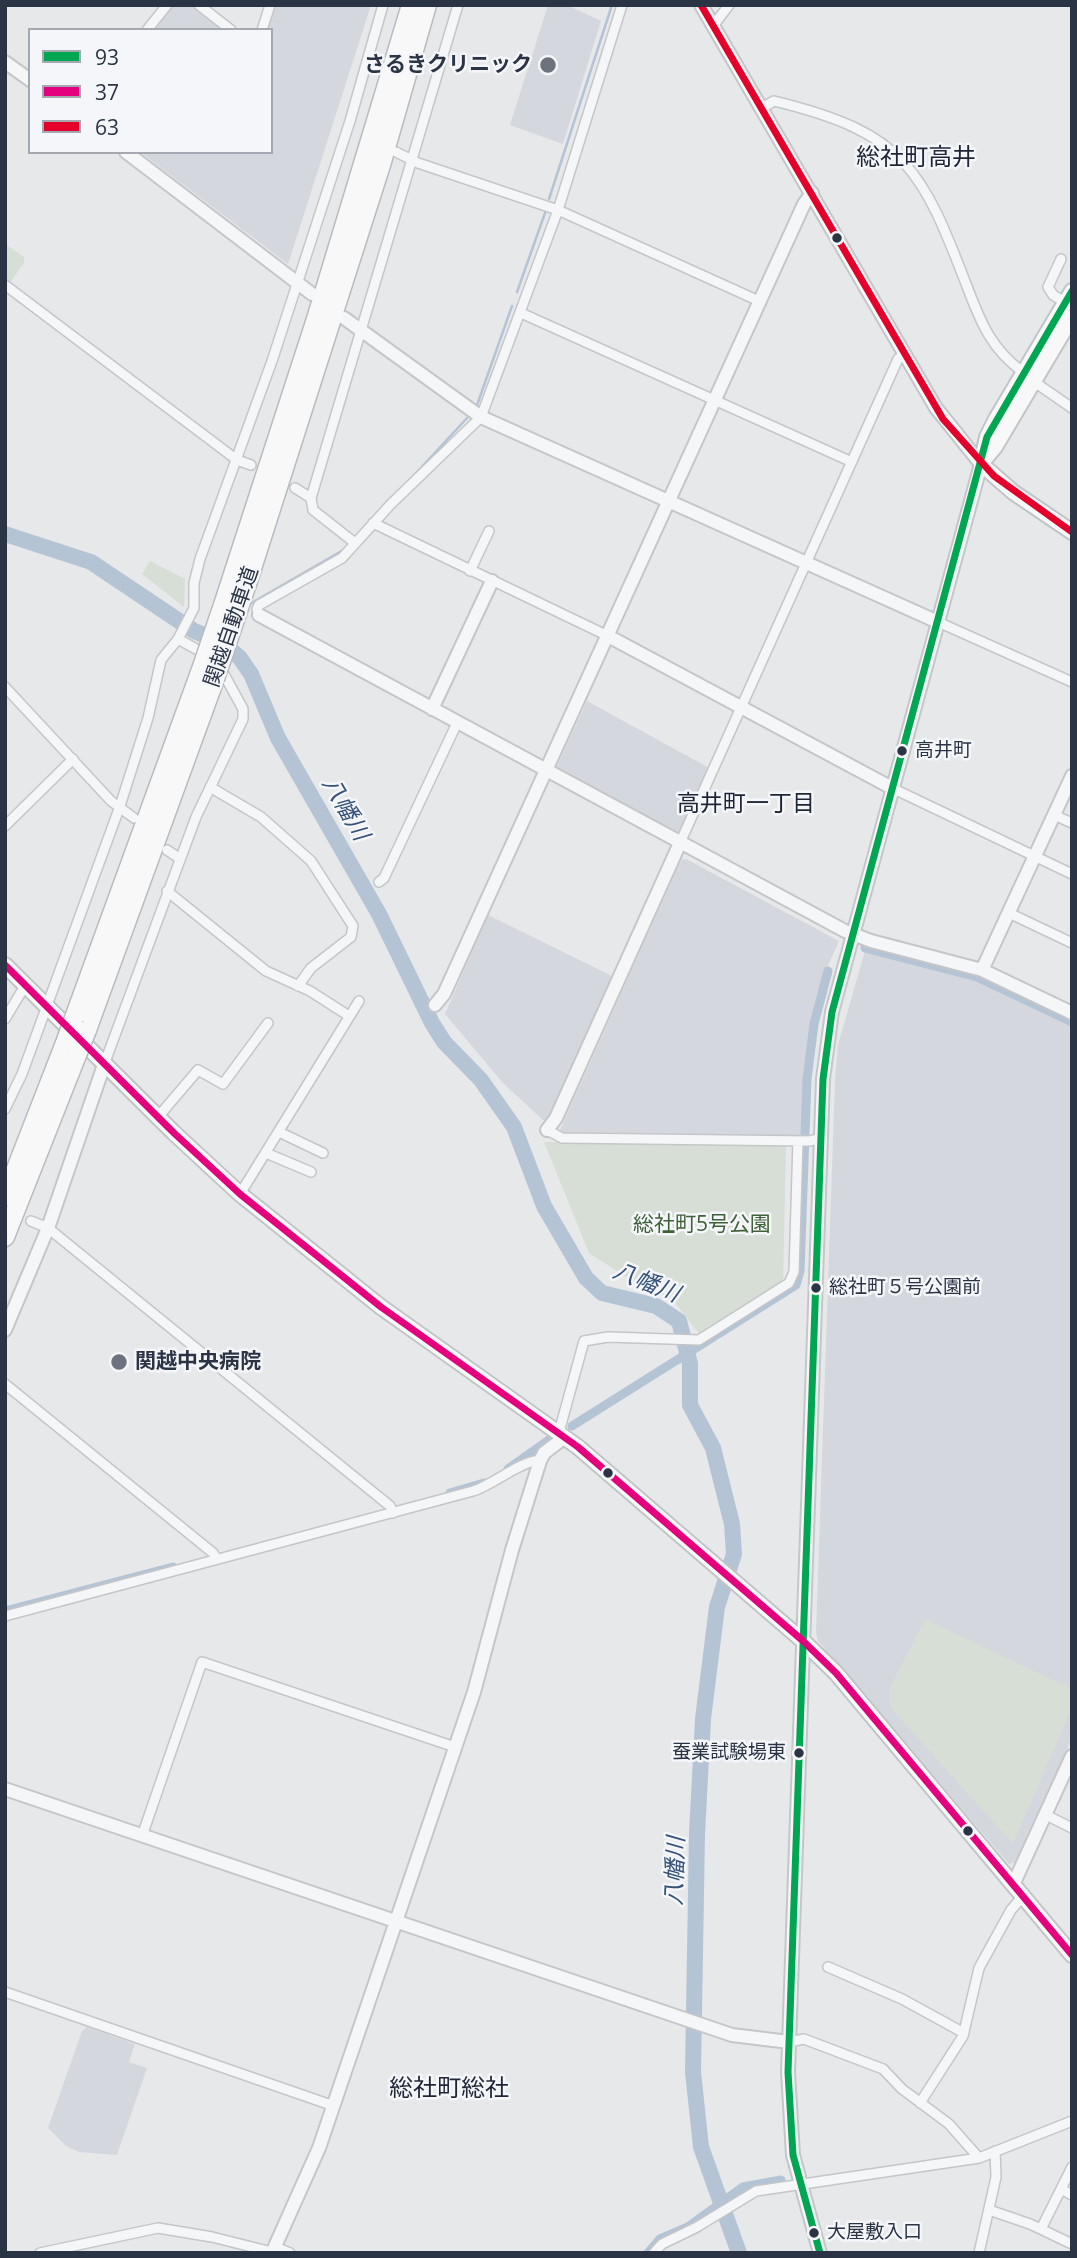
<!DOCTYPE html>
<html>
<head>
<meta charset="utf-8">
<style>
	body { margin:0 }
	#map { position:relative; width:1077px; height:2258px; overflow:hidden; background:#e6e8ea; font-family:"Open Sans",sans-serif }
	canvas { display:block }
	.frame { position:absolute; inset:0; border:7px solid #2b3445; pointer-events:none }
	.legend { position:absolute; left:28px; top:28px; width:245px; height:126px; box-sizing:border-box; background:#f4f6f9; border:2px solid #a4a8b1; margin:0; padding:9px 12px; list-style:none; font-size:21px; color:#2b3445 }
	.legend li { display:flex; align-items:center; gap:14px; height:35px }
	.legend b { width:35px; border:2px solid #a4a8b1 }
</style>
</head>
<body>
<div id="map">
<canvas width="1077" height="2258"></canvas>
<div class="frame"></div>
<ul class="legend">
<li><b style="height:9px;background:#00a651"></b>93</li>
<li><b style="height:9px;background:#e5007d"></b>37</li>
<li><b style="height:9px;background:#e4002b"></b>63</li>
</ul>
</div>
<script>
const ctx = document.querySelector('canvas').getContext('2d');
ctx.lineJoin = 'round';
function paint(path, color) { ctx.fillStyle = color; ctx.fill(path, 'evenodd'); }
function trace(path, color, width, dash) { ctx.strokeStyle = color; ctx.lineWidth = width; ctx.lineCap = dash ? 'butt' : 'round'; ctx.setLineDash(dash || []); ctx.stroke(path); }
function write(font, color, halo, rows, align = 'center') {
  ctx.font = font + ' "Open Sans","Noto Sans JP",sans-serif'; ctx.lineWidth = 5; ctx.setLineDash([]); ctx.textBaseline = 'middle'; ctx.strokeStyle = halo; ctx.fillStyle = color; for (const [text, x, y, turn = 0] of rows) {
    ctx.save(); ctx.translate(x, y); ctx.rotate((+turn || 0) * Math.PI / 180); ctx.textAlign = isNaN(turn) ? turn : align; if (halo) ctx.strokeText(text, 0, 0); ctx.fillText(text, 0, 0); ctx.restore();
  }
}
paint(new Path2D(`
	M170 5H193L224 30H151Z
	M273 5H371L288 264 140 152H271V30H266Z
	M548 5H567L601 21 563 144 510 125Z
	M587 701 711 769 682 832 676 835 559 773 557 766Z
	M686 859 839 941 826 970 813 1018 804 1066 802 1138 562 1134 560 1130 681 860Z
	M488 915 614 977 550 1119 543 1120 503 1083 445 1014Z
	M865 951 979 980 1072 1024V1738L1017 1862 1009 1864 818 1641 816 1633 835 1081 838 1045Z
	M87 2027 135 2044 129 2062 147 2068 117 2155 79 2152 66 2146 48 2128 82 2031Z`), '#d4d7dd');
paint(new Path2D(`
	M5 244 24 257V263L9 284 5 281Z
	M150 561 185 579 184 607 142 574Z
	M544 1142 786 1144 783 1283 700 1335 673 1300 636 1283 589 1253Z
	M925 1619 1072 1689V1707L1013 1844 889 1706V1689Z`), '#d6ded6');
trace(new Path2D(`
	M549 199 612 5
	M517 292 545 213
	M476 408 512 306
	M406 484 468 417
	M248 605 345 549`), '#b4c4d5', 2.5);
trace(new Path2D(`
	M865 948 977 977 1072 1022
	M572 1426 796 1285 800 1271 807 1079 814 1024 828 971
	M508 1469 549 1440
	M450 1493 484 1483
	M5 1611 173 1567
	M648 2253 660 2239 688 2227 743 2187 781 2180`), '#b4c4d5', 9);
trace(new Path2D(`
	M5 534 91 562 194 631 222 642 240 658 251 674 278 738 379 914 432 1023 444 1042 481 1080 514 1127 544 1206 586 1278 602 1293 656 1306 679 1321 690 1364V1405L713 1448 732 1524 734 1554 717 1607 703 1719 697 1834 693 2072 701 2147 739 2253`), '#b4c4d5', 16);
const minor = new Path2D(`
	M199 5 231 30
	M713 26 729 5
	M147 30 167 5
	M262 30 270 5
	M762 108 774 101C906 133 922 169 968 289 981 323 992 350 1023 372
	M396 152 418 163 558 210 759 301
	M1061 259 1048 287 1053 295 1072 306
	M5 285 237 460 251 465
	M521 313 852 462
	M1033 381 1072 408
	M295 488 311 498
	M373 523 608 636
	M355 543 313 510 311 498 458 5
	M470 571 489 531
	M259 615 257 609 259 605 342 558 391 504 481 417 558 210 622 5
	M938 622 1072 682
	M178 639 207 655
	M5 687 111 801 134 818
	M210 787 261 817 311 861 353 926 351 937 311 968 298 986
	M894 789 1072 874
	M1054 815 1072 823
	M5 826 73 759
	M680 843 898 359 905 354
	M167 850 179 858
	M379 882 384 878 457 723
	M167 891 266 971 310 991 349 1016
	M1009 913 1072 943
	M5 1019 26 984
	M105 1062 196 817 243 719V709L220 667
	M5 1109 22 1074 120 806 148 718 161 660 178 639 194 608V583L200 559 272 361 350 121 383 5
	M158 1117 198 1070 223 1084 268 1023
	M547 1130 562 1138 809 1141 819 1139
	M279 1132 323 1153
	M266 1153 311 1172
	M240 1194 359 1001
	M31 1221 48 1228 390 1506 393 1513
	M5 1384 213 1553 217 1559
	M559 1432 584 1341 608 1337 699 1340 789 1283 794 1272 798 1141
	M5 1616 473 1491C491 1486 525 1458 540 1461
	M1046 1815 1072 1828
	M142 1836 202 1662 455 1747
	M828 1967 902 1999 964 2033
	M5 1992 334 2106
	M789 2042 804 2039 883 2069 902 2089 949 2124 979 2158
	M920 2103 963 2036 979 1968 1011 1910 1023 1896
	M1061 2189 1072 2195
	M989 2210 1030 2224 1072 2244
	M1041 2229 1072 2167
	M275 2247 290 2253
	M40 2253 158 2228 212 2237 272 2252
	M654 2253 662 2244 697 2227 756 2191 979 2158 1072 2121
	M979 2253 996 2177 995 2151`);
const tertiary = new Path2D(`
	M5 62 30 80
	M126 152 312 294
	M344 318 481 417 938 622
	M259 615 845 931 871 941 982 970 1072 1013
	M608 636 894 789
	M432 709 492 581
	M982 970 1072 776
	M435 1005 444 994 804 204 812 193
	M547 1130 556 1118 680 843
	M5 1330 48 1228 105 1062
	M5 1789 732 2035 789 2042
	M1013 1885 1072 1756
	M272 2253 319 2148 474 1692 512 1550 540 1461 544 1453 565 1437
	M820 2253 793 2155 788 2072 823 1079 832 1012 981 464`);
const secondary = new Path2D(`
	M701 5 936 408 981 464`);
const primary = new Path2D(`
	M984 460 995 447 1072 317
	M981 464 987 437 996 419 1072 291
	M981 464 1013 492 1072 532
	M5 965 174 1133 240 1194 381 1307 578 1447 802 1640 836 1673 1072 1955`);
const motorway = new Path2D(`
	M247 584 381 165 427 5
	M224 602 316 319 411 5
	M74 1018 203 664
	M87 1030 215 679
	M5 1197 65 1043
	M5 1237 77 1055`);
trace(minor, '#c4c6c8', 12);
trace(tertiary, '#c4c6c8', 16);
trace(secondary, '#c4c6c8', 16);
trace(primary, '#c2c5c8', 18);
trace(motorway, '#b8bbbf', 21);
trace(minor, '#f5f6f7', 9);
trace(tertiary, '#f5f6f7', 12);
trace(secondary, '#f8f8f8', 12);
trace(primary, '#f8f8f8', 14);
trace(motorway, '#f8f8f8', 18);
const motorwayBridge = new Path2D(`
	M203 664 224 602
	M215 679 247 584
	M65 1043 74 1018
	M77 1055 87 1030`);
trace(motorwayBridge, '#b8bbbf', 21, []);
trace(motorwayBridge, '#f8f8f8', 18);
trace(new Path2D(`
	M820 2253 793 2155 788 2072 823 1079 832 1012 987 437 1072 291`), '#00a651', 7);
trace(new Path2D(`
	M5 965 174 1133 240 1194 381 1307 578 1447 802 1640 836 1673 1072 1955`), '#e5007d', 7);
trace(new Path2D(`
	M701 5 943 419 994 476 1072 532`), '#e4002b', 7);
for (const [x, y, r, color] of [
	[548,65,9,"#6c737f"],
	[837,238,6,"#2b3445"],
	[902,751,6,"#2b3445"],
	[816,1288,6,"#2b3445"],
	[119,1362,9,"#6c737f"],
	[608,1473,6,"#2b3445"],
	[799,1753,6,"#2b3445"],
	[968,1831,6,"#2b3445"],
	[814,2233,6,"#2b3445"]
]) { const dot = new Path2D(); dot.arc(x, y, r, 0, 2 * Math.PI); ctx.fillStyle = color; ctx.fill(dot); trace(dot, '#f4f6f9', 2.5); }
write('19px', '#2b3445', '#f4f6f9', [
	["高井町",915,751],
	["総社町５号公園前",829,1288],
	["蚕業試験場東",786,1753,"right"],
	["大屋敷入口",827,2233]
], 'left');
write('bold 21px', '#2b3445', '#f4f6f9', [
	["さるきクリニック",532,65],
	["関越中央病院",135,1362,"left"]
], 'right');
write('21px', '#2b3445', '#f4f6f9', [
	["関越自動車道",232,627,-71]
]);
write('21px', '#3f6138', '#f4f6f9', [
	["総社町5号公園",702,1225]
]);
write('23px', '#1d2536', '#f4f6f9', [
	["高井町一丁目",746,804]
]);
write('italic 23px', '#34527a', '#f4f6f9', [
	["八幡川",345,809,60],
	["八幡川",646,1283,22],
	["八幡川",676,1871,-88]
]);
write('24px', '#1d2536', '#f4f6f9', [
	["総社町高井",916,158],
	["総社町総社",449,2089]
]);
</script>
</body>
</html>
